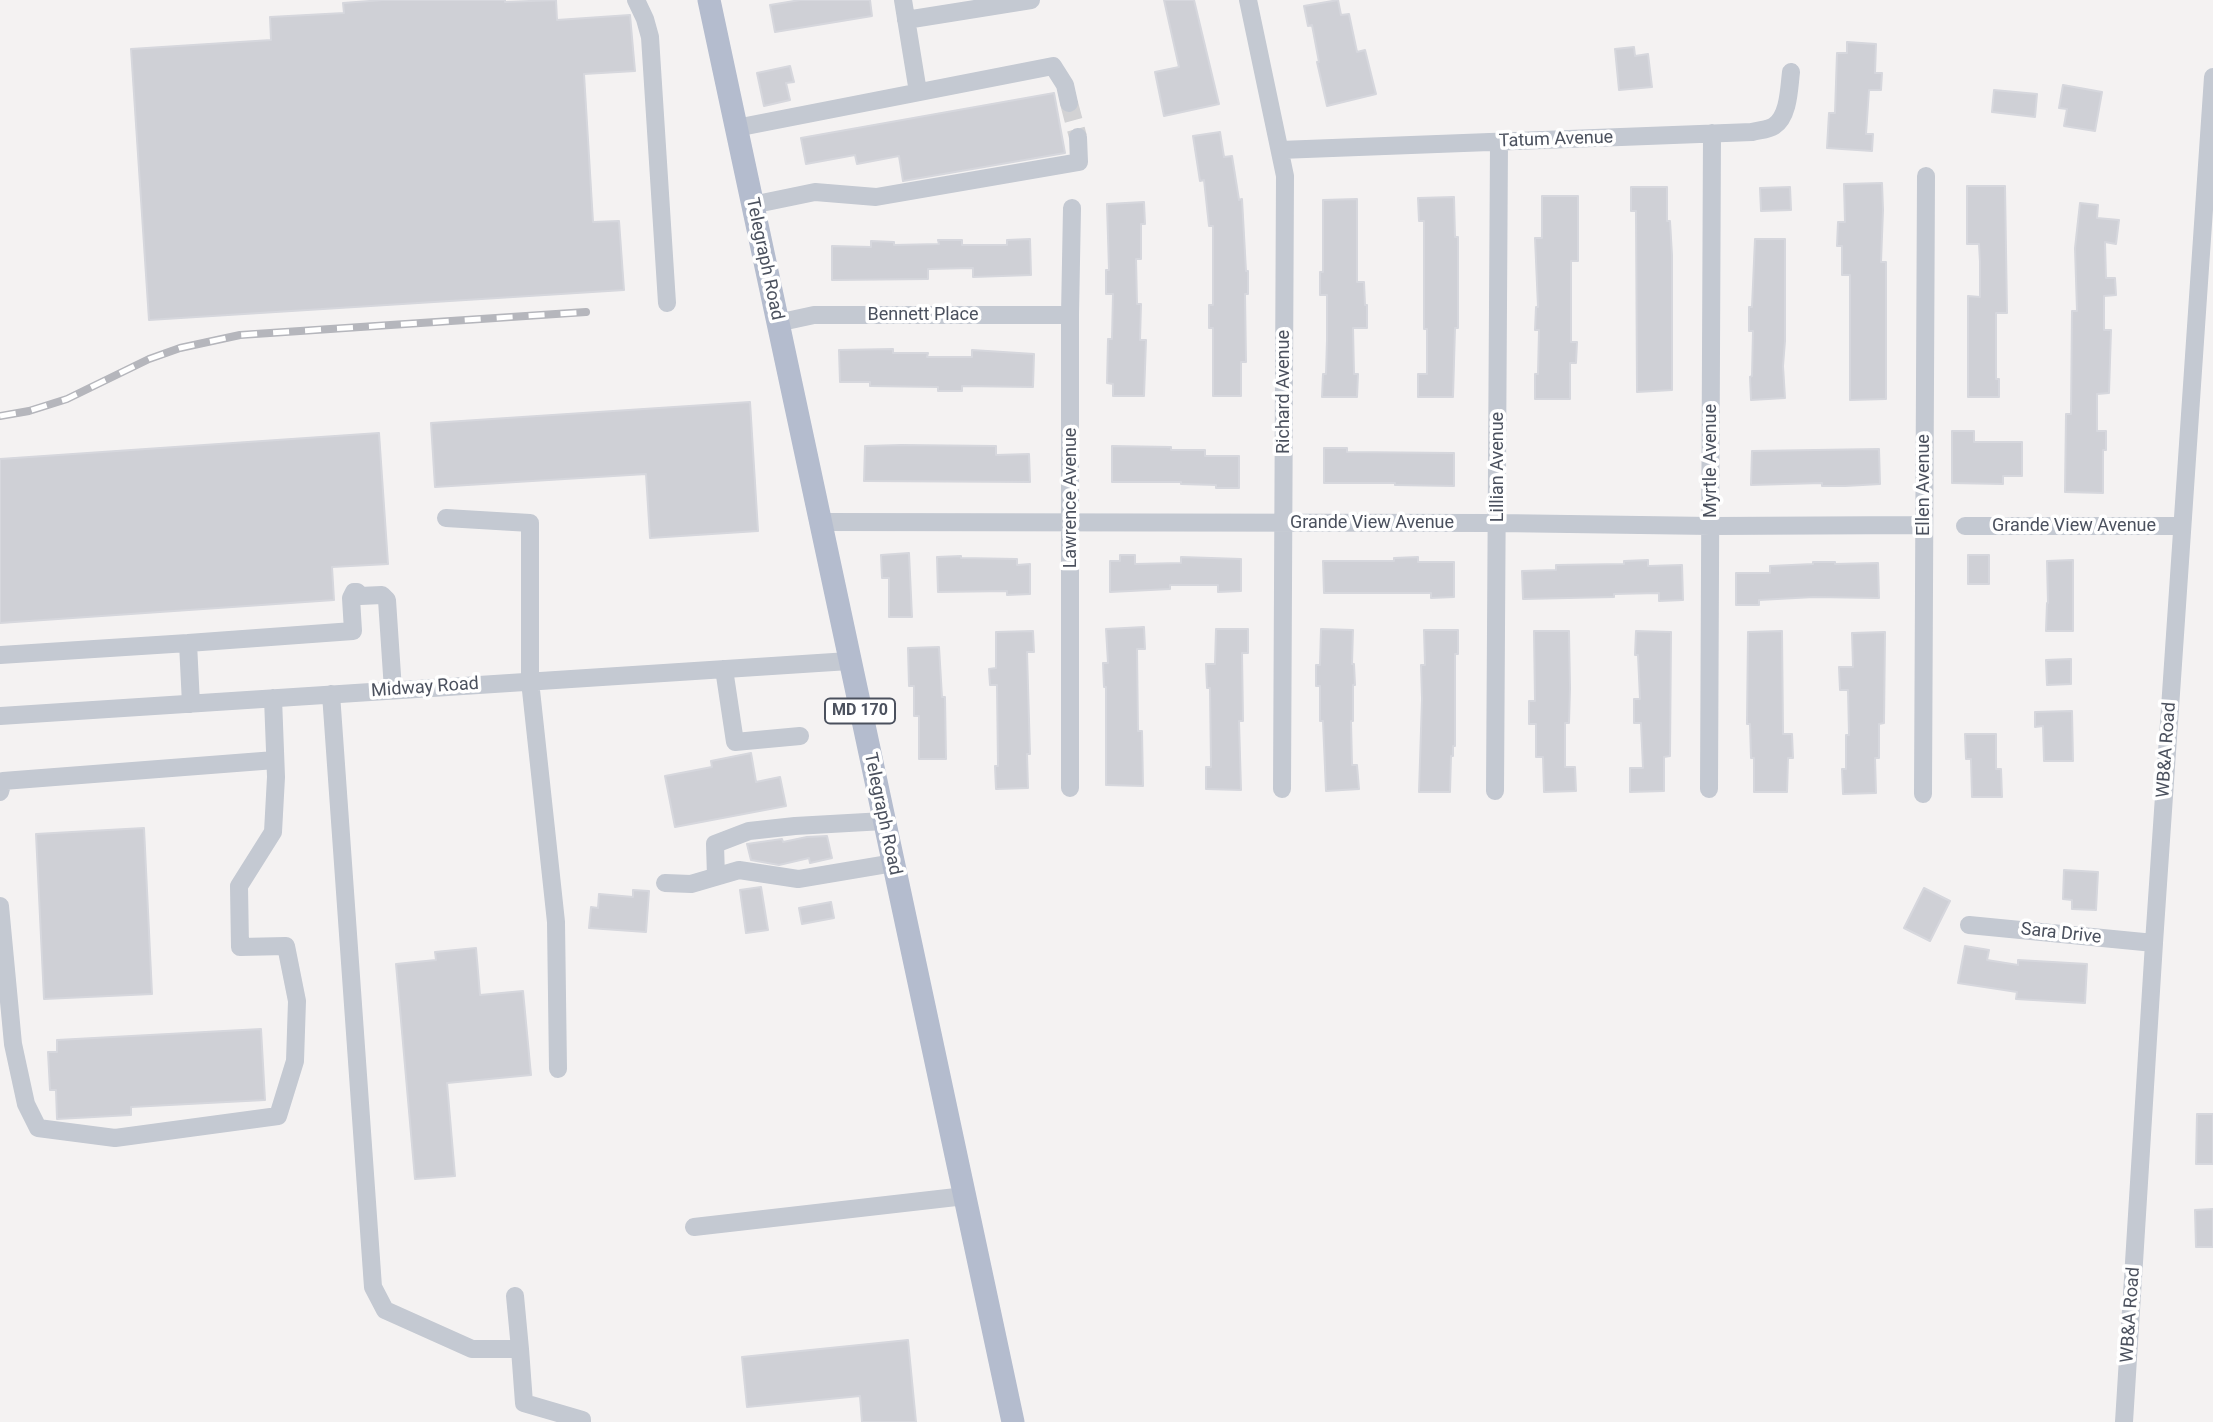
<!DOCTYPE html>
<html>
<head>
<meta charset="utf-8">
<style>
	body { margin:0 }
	canvas { display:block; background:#f4f2f2 }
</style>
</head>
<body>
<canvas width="2213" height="1422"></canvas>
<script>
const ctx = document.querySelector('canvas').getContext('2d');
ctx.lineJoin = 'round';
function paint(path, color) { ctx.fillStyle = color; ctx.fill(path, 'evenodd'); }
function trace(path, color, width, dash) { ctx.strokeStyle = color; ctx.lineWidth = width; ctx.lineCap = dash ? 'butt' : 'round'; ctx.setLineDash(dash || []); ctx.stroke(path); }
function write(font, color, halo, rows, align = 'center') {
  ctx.font = font + ' Roboto,sans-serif'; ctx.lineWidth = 7; ctx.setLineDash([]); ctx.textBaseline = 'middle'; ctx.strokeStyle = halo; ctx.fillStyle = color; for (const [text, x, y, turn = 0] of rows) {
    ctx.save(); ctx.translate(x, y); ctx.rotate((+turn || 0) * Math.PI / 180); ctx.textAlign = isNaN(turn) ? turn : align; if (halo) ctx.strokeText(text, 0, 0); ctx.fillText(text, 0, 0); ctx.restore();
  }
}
const building = new Path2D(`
	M383 0H505V2L556 0 557 20 630 15 635 71 584 74 593 222 619 221 624 290 149 320 131 49 271 40 270 17 344 13 343 3Z
	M800 0H870L872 16 775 32 770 5Z
	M1164 0H1194L1219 104 1164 116 1155 72 1179 67Z
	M1338 0 1341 15 1349 14 1357 52 1365 50 1376 94 1327 106 1317 62H1319L1312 25 1308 26 1304 6Z
	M1847 42 1876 44 1875 73H1882L1881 90H1869L1866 134H1873L1872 151 1827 148 1829 113H1835L1837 53H1847Z
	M1634 47 1635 56 1648 54 1652 87 1619 90 1615 49Z
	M790 66 794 82 786 83 790 100 764 106 757 73Z
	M2063 85 2102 92 2095 131 2064 126 2067 109 2059 108Z
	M1994 90 2037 94 2035 117 1992 112Z
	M1054 93 1065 153 903 181 899 156 857 164 855 155 806 164 801 138Z
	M1220 132 1224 157 1232 156 1239 200 1242 199 1246 271H1248V294H1245L1246 362H1241V396H1213V328H1209V305H1213V226H1209L1204 180 1200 181 1193 136Z
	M1882 183 1883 210 1881 262H1886V399L1850 400V275H1842V246H1837L1838 222H1845L1844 184Z
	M1967 186H2005L2007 313H1996V379H1999V397H1968V296L1980 297V262L1979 244H1967Z
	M1631 187H1667V221H1670L1672 255V390L1637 392 1636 211H1631Z
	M1790 187 1791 210 1761 211 1760 188Z
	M1542 196H1578V261H1571V342H1577L1576 363H1570V399H1535V374H1538L1539 330H1535L1536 307H1538L1535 238H1542Z
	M1454 197 1455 237H1458V328H1455L1453 397H1418V374H1427V329H1424V221H1419L1418 198Z
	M1357 199V282H1364L1365 305H1367V328H1353L1354 374H1358L1357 397H1322L1323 374H1326L1327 340V295H1320V272H1323V200Z
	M1144 202 1145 224H1141V259H1136L1137 304H1141L1140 340H1146L1144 396H1113V384L1107 383 1108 339H1112L1113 294H1106V270H1109L1107 204Z
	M2080 203 2098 205 2097 218 2119 220 2116 244 2105 242 2106 278H2115L2116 295 2104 296V330H2111L2109 393 2097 394V431H2106V450H2103V493L2065 492 2066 414H2071L2072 311H2077L2075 248Z
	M1030 239 1031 275 973 277V268L928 269V279L832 280V246L871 247V241L894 242V245L939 244 938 240H962V245H1007V240Z
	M1755 239H1785V341L1783 366 1785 398 1751 400 1750 377 1752 376 1753 331H1749V307H1752Z
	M893 349V353H928L927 357H972V350L1034 354 1033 387 962 386V391H938V387L870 386V382H840L839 350Z
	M750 402 758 531 650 538 646 474 435 487 431 423Z
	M1952 431H1974V442H2022V476H2003V484L1952 483Z
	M379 433 388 564 332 567 334 600 0 623V459Z
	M901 445 996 446V455L1029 454 1030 482 864 481 865 446Z
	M1112 446 1171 447V450H1205V456H1239V488H1216V485L1181 484V482H1112Z
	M1324 448H1347V452L1454 453V486L1395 485V483H1324Z
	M1879 449 1880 484 1845 486H1822V483L1751 485 1752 451Z
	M909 553 912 617H889V578H882L881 555Z
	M1120 555H1135V564L1181 563V557L1241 559V591L1218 592V585H1170V589L1110 592V561H1120Z
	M1968 555H1989V584H1968Z
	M961 556V558L1017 559V565L1030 564V594L1007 595V591L938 592 937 557Z
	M1418 557V562H1454V597L1431 598V593H1324L1323 561H1394V558Z
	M1648 560V566L1682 565 1683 600 1659 601V593L1614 594V597L1523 599 1522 571 1556 570V565L1624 564V561Z
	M2073 560V631H2046L2047 603H2048L2047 561Z
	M1813 562H1835V564L1878 563 1879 598 1814 597 1759 600V605H1736V573H1770V566L1813 564Z
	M1144 627 1145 649H1137L1138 731H1142L1143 786 1106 785V687H1104L1103 663H1108L1106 629Z
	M1216 629H1248V653H1242L1243 721H1239L1241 790 1206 789V767H1211L1210 688H1207L1206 664H1215Z
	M1321 629 1353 630 1352 664H1354L1355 685H1353V721H1351L1352 765H1357L1359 789 1326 791 1323 721H1320V686H1316V665H1320Z
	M1424 630H1458V654H1455V746H1453V756H1451L1450 792H1419L1422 699 1421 665H1425Z
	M1033 631 1034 652H1027L1030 754H1027L1028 788 996 789 995 766H998L997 685H990L989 669 996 668V632Z
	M1534 631H1569L1570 688 1569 723H1565V767H1575L1576 791 1544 792 1543 757H1536V724H1529V701H1535Z
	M1636 631 1671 632 1670 756 1664 757V791L1630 792V768H1643L1641 723H1634V699H1640L1638 655H1635Z
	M1782 631 1783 734H1792L1793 758H1788L1787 792H1754V758H1751L1750 724H1747L1748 632Z
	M1885 632 1884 723 1879 724V758H1875L1876 793 1843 794 1842 769H1846V735H1849L1848 690H1840L1839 667H1853L1852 633Z
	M939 647 942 697H945L946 759H919V716H914V686H909L908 648Z
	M2071 659V684L2047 685 2046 660Z
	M2072 711 2073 761H2044L2043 726 2035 727V712Z
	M1965 734H1996V769H2001L2002 797H1972L1971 759H1966Z
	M751 753 756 782 780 777 786 806 675 827 665 776 712 767 711 761Z
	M144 828 152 994 44 999 36 834Z
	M827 836 832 858 810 863 809 858 779 865 751 860 747 844 782 839 783 842 807 837Z
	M2064 870 2098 872 2096 910 2072 909V900L2063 899Z
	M761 887 768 930 746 933 740 890Z
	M1924 888 1950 901 1930 941 1904 928Z
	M633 890 649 891 646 932 589 928 591 907 598 908 599 894 633 897Z
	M831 902 834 918 802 924 799 908Z
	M1965 946 1989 950 1987 960 2018 965V960L2087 964 2085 1003 2016 999 2017 992 1958 983Z
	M476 948 480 995 523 991 531 1075 447 1083 455 1176 415 1179 396 964 436 960 435 952Z
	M261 1029 265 1100 131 1107V1115L57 1119 56 1090H50L48 1052H57V1040Z
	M2197 1114H2213V1164H2196Z
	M2213 1209V1247H2196L2195 1210Z
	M908 1340 916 1422H862L860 1396 747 1407 742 1357Z`);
paint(building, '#cfd0d6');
trace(building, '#d6d7dd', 2);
trace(new Path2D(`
	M1069 103 1078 137`), '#d2d2d4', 18, [18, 9]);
trace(new Path2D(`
	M636 0 645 19 650 37 667 303
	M903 0 918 92
	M1248 0 1285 176 1282 789
	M906 20 1031 0
	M736 128 1053 66 1065 85 1069 103
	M1280 150 1752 132C1759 130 1768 130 1774 126 1789 116 1789 88 1791 72
	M752 205 815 192 876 197 1079 162 1078 137
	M777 323 814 315H1070
	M446 518 530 523V681L556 922 558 1069
	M819 522 1498 523 1711 526 1924 525
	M1965 526H2182
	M0 655 188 643
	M724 669 735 742 800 736
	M331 694 373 1287 385 1310 472 1349H520L524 1403 582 1420V1422
	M191 704 188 643 353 631 351 598 354 592H357L360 596 382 595 387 600 393 690
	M0 716 849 661
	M1070 788V315L1072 208
	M1709 789 1712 133
	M1495 791 1499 142
	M0 792 3 781 275 760
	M1923 794 1926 176
	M716 877 715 844 749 831 795 826 884 821
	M665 883 691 884 739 870 798 879 893 863
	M0 906 13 1044 26 1104 38 1128 115 1138 278 1116 295 1061 297 1001 286 946 240 947 239 886 273 832 276 777 273 698
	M1969 925 2154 943
	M694 1227 965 1196
	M515 1296 520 1349
	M2124 1422 2154 943 2213 77`), '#c4c9d2', 18);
trace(new Path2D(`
	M709 0 1013 1422`), '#b4bcce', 23);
const rail = new Path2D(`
	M0 416 29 411 67 399 149 359 180 348 240 335 586 312`);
trace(rail, '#b5b6bc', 8);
trace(rail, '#fff', 5, [16]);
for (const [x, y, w] of [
	[860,711,70]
]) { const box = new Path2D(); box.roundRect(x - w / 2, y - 12.5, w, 25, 5); ctx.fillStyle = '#fff'; ctx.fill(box); trace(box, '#4b515e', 2); }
write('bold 16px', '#4b515e', null, [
	["MD 170",860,711]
]);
write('18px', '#4b515e', '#fff', [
	["Tatum Avenue",1556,140,-2],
	["Telegraph Road",764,259,78],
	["Bennett Place",923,315],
	["Richard Avenue",1284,392,-90],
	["Myrtle Avenue",1711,461,-90],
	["Lillian Avenue",1498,467,-90],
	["Ellen Avenue",1924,485,-90],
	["Lawrence Avenue",1071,498,-90],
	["Grande View Avenue",1372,523],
	["Grande View Avenue",2074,526],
	["Midway Road",425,688,-4],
	["WB&A Road",2167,750,-86],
	["Telegraph Road",882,814,78],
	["Sara Drive",2061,934,6],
	["WB&A Road",2131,1315,-86]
]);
</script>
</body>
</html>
